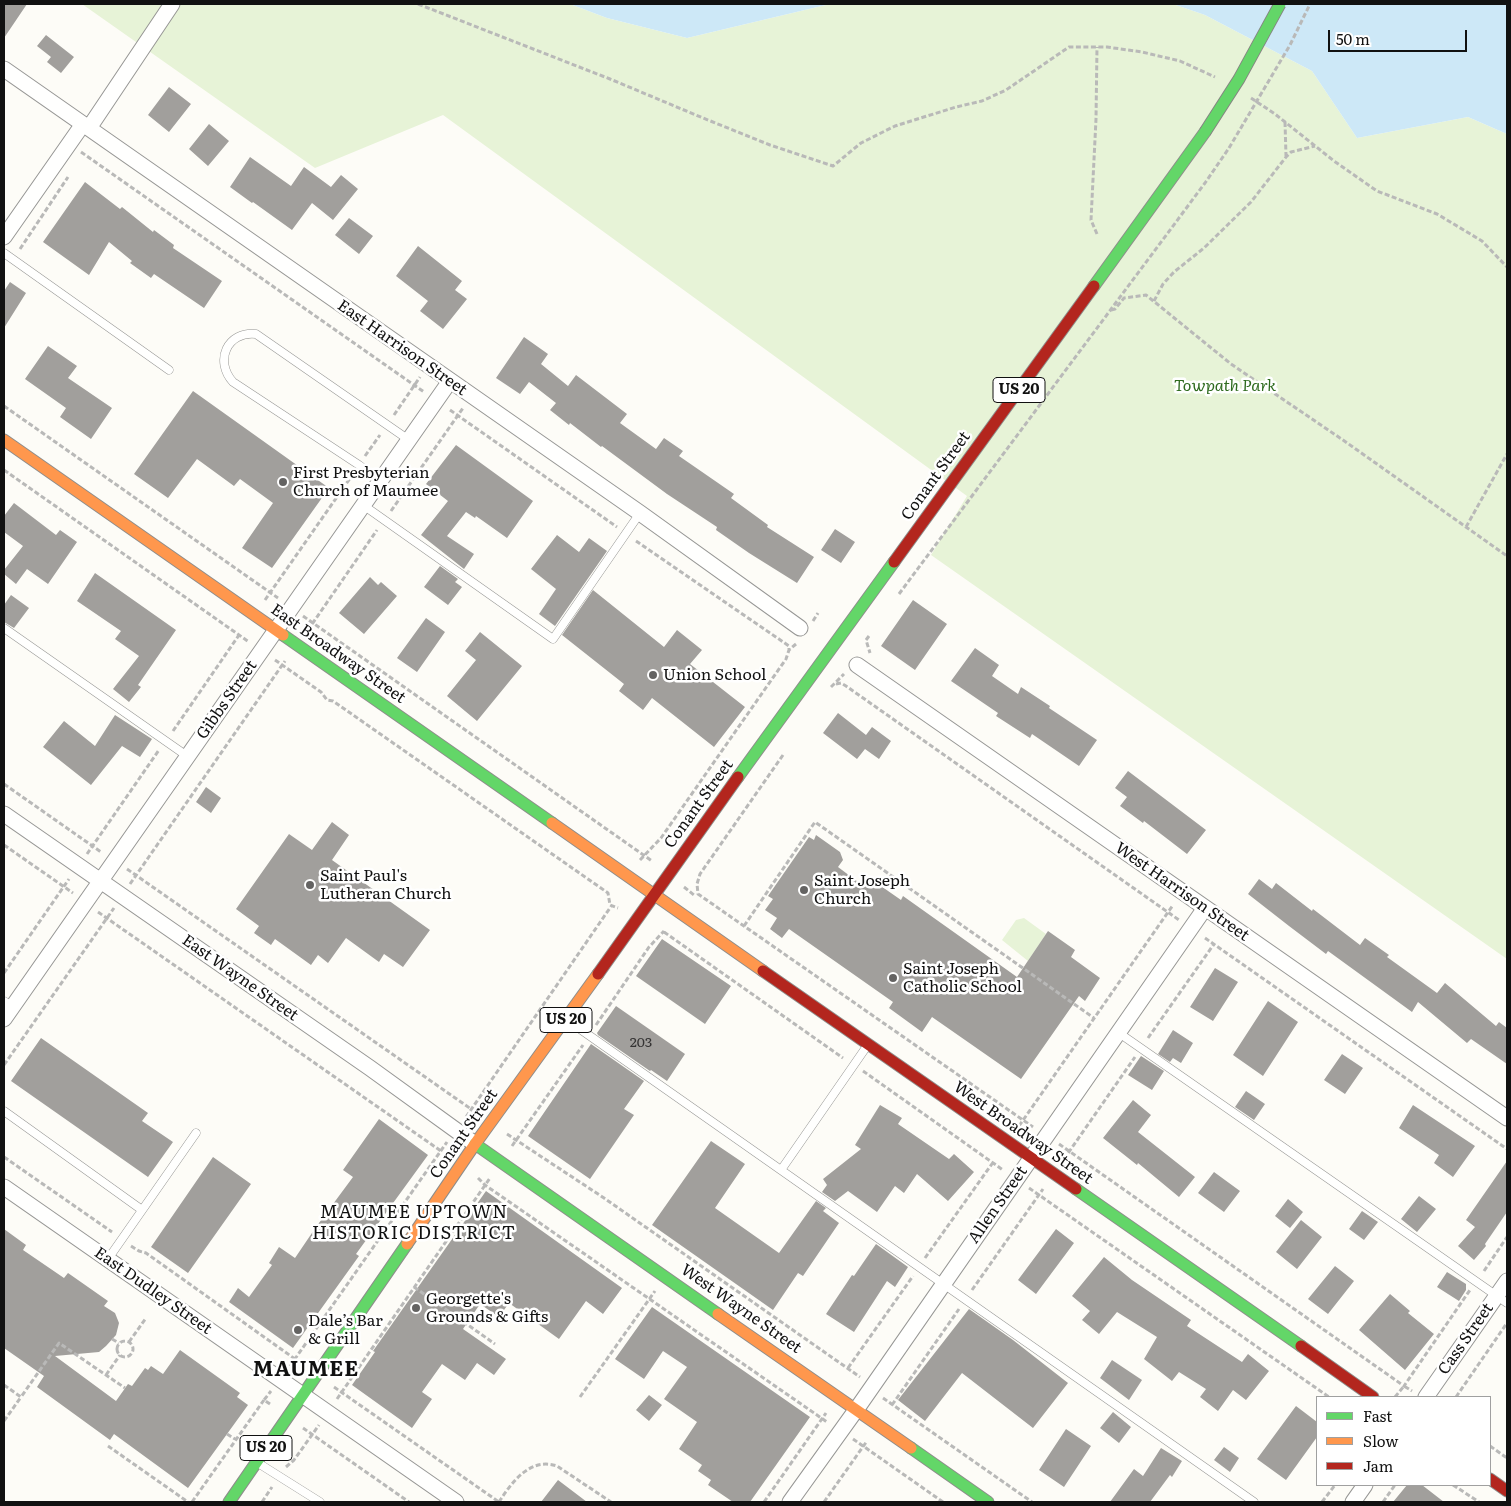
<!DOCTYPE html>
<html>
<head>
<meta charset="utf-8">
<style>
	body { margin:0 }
	#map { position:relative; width:1511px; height:1506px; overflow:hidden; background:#fdfcf7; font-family:Literata,serif }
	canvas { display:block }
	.frame { position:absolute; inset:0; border:5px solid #111; pointer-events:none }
	.legend { position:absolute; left:1316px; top:1396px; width:175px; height:90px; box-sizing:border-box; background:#fff; border:1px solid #a0a0a0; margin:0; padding:6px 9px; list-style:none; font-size:15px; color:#111 }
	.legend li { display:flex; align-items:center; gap:10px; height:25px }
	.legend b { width:25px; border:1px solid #a0a0a0 }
	.scale { position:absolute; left:1328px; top:30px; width:139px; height:22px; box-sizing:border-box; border:2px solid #111; border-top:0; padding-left:6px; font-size:15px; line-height:18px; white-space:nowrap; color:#111; -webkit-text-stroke:4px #fff; paint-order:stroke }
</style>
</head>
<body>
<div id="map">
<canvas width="1511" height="1506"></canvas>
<div class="frame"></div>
<ul class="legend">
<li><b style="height:6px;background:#63d668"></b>Fast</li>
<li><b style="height:6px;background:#ff974d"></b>Slow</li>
<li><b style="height:6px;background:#b3261e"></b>Jam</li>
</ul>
<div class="scale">50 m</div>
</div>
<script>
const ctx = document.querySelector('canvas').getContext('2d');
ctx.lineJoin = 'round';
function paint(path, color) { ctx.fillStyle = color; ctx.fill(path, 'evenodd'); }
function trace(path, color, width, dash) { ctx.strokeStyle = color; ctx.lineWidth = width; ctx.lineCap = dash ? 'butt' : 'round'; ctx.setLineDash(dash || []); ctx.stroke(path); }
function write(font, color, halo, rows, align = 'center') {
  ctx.font = font + ' Literata,serif'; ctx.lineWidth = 5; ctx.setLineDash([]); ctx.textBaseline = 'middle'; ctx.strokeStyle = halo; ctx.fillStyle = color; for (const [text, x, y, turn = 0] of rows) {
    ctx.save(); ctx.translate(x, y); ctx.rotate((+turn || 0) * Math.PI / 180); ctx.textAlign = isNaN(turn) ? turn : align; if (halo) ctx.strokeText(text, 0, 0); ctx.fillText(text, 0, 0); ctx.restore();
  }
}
paint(new Path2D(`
	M82 4H570L607 18 687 38 830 4H1173L1205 15 1312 71 1357 138 1468 117 1507 134V959L931 555 967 496 443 115 315 168Z
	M1024 918 1046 934 1028 961 1002 940 1016 920Z`), '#e7f3d7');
paint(new Path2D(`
	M570 4H830L687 38 607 18Z
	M1173 4H1507V134L1468 117 1357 138 1312 71 1205 15Z`), '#cde8f7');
paint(new Path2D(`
	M4 4H27L4 38Z
	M46 35 74 57 61 73 47 62 51 57 37 46Z
	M169 87 191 104 169 132 148 115Z
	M209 124 229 141 208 166 189 149Z
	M250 157 291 186 304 167 331 187 341 175 358 189 333 220 312 203 292 230 253 202 252 203 230 187Z
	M85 182 120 209 122 207 153 232 154 230 174 245 173 248 222 281 204 308 154 274 151 278 130 263 132 261 109 242 89 275 43 242Z
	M349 218 373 236 359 254 335 235Z
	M418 246 462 281 455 290 467 299 443 329 420 311 428 301 396 276Z
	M10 282 26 293 4 328V291Z
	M524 337 548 354 541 364 568 386 576 375 627 414 620 423 656 449 664 438 683 451 679 456 734 494 731 498 768 525 767 527 814 557 797 583 749 553 716 530 717 527 667 494 602 446 601 447 570 423 569 425 550 410 556 403 529 382 520 394 496 378Z
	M48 346 77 366 68 378 112 408 91 439 60 417 66 408 25 379Z
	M193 391 329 488 272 568 242 548 273 503 240 479 234 486 197 459 168 498 134 474Z
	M456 445 533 501 507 538 476 516 475 518 466 512 447 536 474 554 464 569 421 535 448 501 426 484Z
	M14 503 56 535 60 530 77 542 48 584 27 569 16 584 4 574V570L23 546 4 532V516Z
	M835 529 855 542 841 563 821 550Z
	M557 535 579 552 589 538 607 551 555 626 539 614 556 589 531 569Z
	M440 566 458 579 455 582 462 587 448 605 424 587Z
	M95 573 176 630 138 685 141 687 129 702 113 689 139 656 115 639 121 631 77 601Z
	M370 577 378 585 381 582 397 596 364 634 339 613Z
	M593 590 664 647 677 630 702 650 690 664 745 707 714 747 652 698 643 710 619 691 624 684 562 635Z
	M11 595 29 608 14 628 4 622V605Z
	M913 600 947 624 915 670 881 646Z
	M426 618 445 632 417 672 397 658Z
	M480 632 522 666 477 721 447 696 476 660 465 651Z
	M975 648 999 665 992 676 1018 694 1021 687 1050 706 1049 708 1097 740 1079 766 1032 734 1030 738 996 716 998 713 951 681Z
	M838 713 866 735 872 727 891 741 879 759 865 749 857 759 823 733Z
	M115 715 152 739 140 757 122 746 91 785 43 747 64 721 95 746Z
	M1128 771 1206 830 1187 854 1144 821 1143 823 1120 806 1127 797 1115 788Z
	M206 787 221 798 211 813 196 802Z
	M332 822 349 835 332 860 430 930 403 967 384 954 379 962 346 938 328 963 318 955 311 965 275 939 271 945 254 933 259 926 236 909 289 834 312 850Z
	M816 835 840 852 843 860 838 867 862 885 868 877 901 900 903 896 1017 977 1048 931 1075 950 1071 957 1100 978 1085 1001 1079 996 1021 1079 932 1017 922 1032 889 1008 893 1002 789 929 782 938 770 929 777 918 765 910 773 899 768 896 809 837 814 840Z
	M1259 879 1272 889 1276 883 1312 911 1313 909 1360 945 1365 938 1389 955 1387 957 1437 993 1445 983 1496 1026 1499 1022 1507 1028V1064L1471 1039 1467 1043 1418 1002 1412 1012 1328 951 1326 954 1289 926 1248 894Z
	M662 939 731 986 705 1024 636 976Z
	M1215 968 1238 982 1213 1021 1190 1007Z
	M1268 1001 1298 1022 1263 1076 1233 1055Z
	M616 1006 685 1054 667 1081 651 1070 650 1071 598 1035 597 1033Z
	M1173 1030 1193 1043 1181 1063 1173 1058 1170 1062 1158 1054Z
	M41 1038 148 1113 142 1121 173 1142 148 1177 11 1081Z
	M591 1044 644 1081 624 1109 634 1115 590 1179 528 1136Z
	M1342 1054 1363 1068 1345 1094 1324 1080Z
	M1141 1056 1164 1071 1152 1090 1128 1075Z
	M1246 1091 1265 1104 1254 1120 1235 1107Z
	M1133 1100 1151 1115 1138 1132 1195 1177 1179 1197 1138 1163 1137 1165 1103 1138Z
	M880 1105 902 1118 898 1124 949 1159 954 1154 974 1172 948 1201 917 1174 904 1193 895 1186 877 1212 848 1191 835 1201 822 1192 827 1185 823 1179 861 1149 855 1145Z
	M1413 1105 1475 1146 1453 1177 1434 1163 1439 1155 1399 1128Z
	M379 1119 428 1155 356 1254 359 1256 293 1348 229 1302 238 1288 249 1297 272 1265 269 1263 279 1247 295 1258 316 1227 353 1177 343 1170Z
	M711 1141 745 1164 715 1208 779 1253 816 1201 826 1208 823 1211 839 1223 803 1276 798 1273 773 1310 652 1225Z
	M213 1157 251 1184 188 1273 151 1247Z
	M1507 1161V1212L1485 1244 1486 1246 1474 1260 1458 1246 1475 1227 1466 1220Z
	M1214 1172 1240 1191 1224 1212 1198 1193Z
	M486 1191 622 1288 603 1314 586 1301 559 1339 509 1303 499 1317 480 1304 463 1329 506 1359 494 1375 477 1363 465 1380 442 1364 422 1392 432 1399 412 1428 352 1385 375 1352 373 1351Z
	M1419 1196 1436 1209 1417 1232 1401 1219Z
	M1288 1199 1303 1212 1290 1228 1275 1216Z
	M1362 1211 1378 1222 1364 1240 1349 1229Z
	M1301 1220 1322 1237 1297 1269 1276 1252Z
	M4 1229 26 1245 23 1250 64 1278 68 1273 108 1301 104 1306 115 1313 119 1323 116 1335 106 1346 99 1352 55 1356 116 1401 128 1384 132 1386 145 1368 148 1370 151 1366 163 1374 180 1350 240 1393 237 1397 248 1405 188 1488 114 1434 110 1440 37 1387 44 1376 4 1348Z
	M1056 1229 1074 1243 1036 1294 1018 1280Z
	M876 1244 908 1267 895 1287 887 1281 854 1332 826 1314 852 1275 854 1276Z
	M1104 1257 1132 1280 1191 1320 1187 1326 1242 1362 1248 1354 1269 1371 1246 1400 1233 1390 1218 1411 1200 1397 1206 1389 1179 1372 1172 1381 1144 1359 1157 1337 1117 1312 1099 1334 1082 1320 1090 1311 1072 1296Z
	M1335 1266 1354 1281 1328 1314 1308 1299Z
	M1447 1272 1466 1284V1290L1459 1301 1437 1287Z
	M1390 1294 1410 1311 1408 1313 1434 1334 1405 1370 1359 1330Z
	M652 1307 810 1417 750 1502H733L708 1485 711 1480 698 1471 702 1465 679 1449 697 1422 664 1399 687 1367 663 1351 644 1379 615 1359Z
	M969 1309 1013 1340 1068 1383 1033 1428 962 1373 925 1421 898 1400Z
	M1112 1360 1142 1380 1129 1400 1100 1378Z
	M649 1395 662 1405 649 1421 636 1410Z
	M1296 1406 1317 1422V1437L1286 1480 1257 1459Z
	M1113 1412 1131 1427 1119 1443 1100 1428Z
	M1066 1429 1091 1446 1064 1487 1039 1470Z
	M1224 1447 1239 1458 1230 1472 1214 1460Z
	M1161 1448 1182 1461 1172 1477 1170 1475 1150 1502H1110L1134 1469 1143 1476Z
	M558 1480 587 1502H541Z
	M1407 1485H1422L1444 1502H1393Z`), '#a19f9c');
const lane = new Path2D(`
	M4 253 169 370
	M380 481 359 465 233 382C214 361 227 331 256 334L409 440
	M363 505 553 639 640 513
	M4 628 187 756
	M4 1001 12 1006
	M570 1022 1254 1502
	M1119 1033 1507 1303
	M4 1111 142 1210
	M781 1170 867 1046
	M108 1259 196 1133
	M258 1463 320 1502`);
const street = new Path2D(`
	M4 69 640 513 800 628
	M89 128 172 4
	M4 237 83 124
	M857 665 1507 1118
	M4 814 370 1068 475 1144
	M4 1019 450 381
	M4 1187 456 1502
	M1426 1397 1507 1281
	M790 1502 856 1410 1205 908
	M1353 1502 1365 1485`);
const fast = new Path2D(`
	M1094 286 1205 132
	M283 635 552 823
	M738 777 894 562
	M475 1144 718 1314
	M1076 1189 1301 1346
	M911 1448 988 1502
	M229 1502 407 1244`);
const slow = new Path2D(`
	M4 440 283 635
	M552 823 763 971
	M407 1244 475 1144 598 974
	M718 1314 911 1448`);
const jam = new Path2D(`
	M894 562 1094 286
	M763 971 1076 1189
	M598 974 738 777
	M1301 1346 1373 1397
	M1490 1479 1507 1491`);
trace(lane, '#979795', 9);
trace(street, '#979795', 17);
trace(fast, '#8e8d8b', 13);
trace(slow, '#8e8d8b', 13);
trace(jam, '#8e8d8b', 13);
trace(new Path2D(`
	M418 4 610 79 703 118 770 145 833 166 861 143 895 126 956 107 982 101 1006 90 1069 47H1107L1142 52 1180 61 1215 77
	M1251 98 1275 114 1334 161 1377 191 1437 214 1482 241 1507 267
	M1285 122 1286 156
	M81 152 424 392
	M1097 234 1091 220 1096 119 1097 47
	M20 249 68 177
	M1154 301 1163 284 1174 272 1204 248 1251 202 1286 157 1291 152 1315 146
	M1111 310 1115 309 1124 298 1146 295 1231 364 1343 440 1507 556
	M4 406 278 598
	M450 410 617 527
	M394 415 420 377
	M365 456 380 435
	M4 470 249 642
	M391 511 463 408
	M1466 527 1507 454
	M636 541 789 646V650
	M899 594 1205 183 1229 148
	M265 600 353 474
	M303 616 652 861
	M813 621 818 613
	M308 630 377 530
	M869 636 866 640 870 653
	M275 660 321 692 327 700 333 701 608 893 610 905 618 908
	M836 684 841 683 846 686 1179 920
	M831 687 844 674
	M173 731 239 635
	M783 755 700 874 697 884 698 894 1033 1127
	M4 784 101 852
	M4 845 73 893
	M87 854 159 750
	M640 860 661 838 786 659 789 650 796 644
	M127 869 471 1109
	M130 884 285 661
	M684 887 694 895
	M98 912 441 1151
	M744 926 815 822 1094 1018
	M664 932 843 1058
	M1205 938 1507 1149
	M4 973 69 879
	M596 1025 649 947 664 931
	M1148 1038 1214 944
	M4 1065 114 908
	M863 1071 1003 1170
	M466 1117 612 905
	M1019 1126 1173 905
	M507 1134 604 1198 860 1377
	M1059 1144 1404 1386 1470 1290
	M512 1146 583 1045
	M4 1157 112 1232
	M1064 1159 1135 1057
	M478 1178 485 1185 827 1422
	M1029 1188 1329 1397
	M131 1246 139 1251 146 1253 295 1359
	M925 1258 994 1161
	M1484 1271 1507 1237
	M414 1287 495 1344
	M972 1290 1043 1189
	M112 1339 119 1343
	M117 1349a8 8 0 1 1 16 0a8 8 0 1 1-16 0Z
	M129 1342 146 1318
	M290 1366 447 1142
	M848 1368 913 1276
	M106 1375 120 1355
	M4 1385 21 1397 59 1343 125 1388
	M334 1387 499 1502
	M580 1397 655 1291
	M1395 1397 1404 1386 1412 1391
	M1456 1397 1507 1323
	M883 1398 1032 1502
	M337 1399 490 1178
	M270 1404 264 1400 271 1391
	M892 1405 959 1309
	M4 1421 21 1397
	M303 1428 409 1502
	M227 1434 235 1439
	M853 1439 943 1502
	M108 1446 188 1502
	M1490 1446 1507 1458
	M286 1467 294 1460 319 1425
	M1453 1485 1479 1502
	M192 1502 264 1400
	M262 1502 272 1487
	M499 1502C512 1482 530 1457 557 1466L611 1502
	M764 1502 826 1413
	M824 1502 867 1441
	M1322 1502 1335 1485
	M1383 1502 1395 1485`), '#b9b9b8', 3, [5, 2.5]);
trace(lane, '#fffffe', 8);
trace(street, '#fffffe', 15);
trace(fast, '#63d668', 11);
trace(slow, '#ff974d', 11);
trace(jam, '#b3261e', 11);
const fastBridge = new Path2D(`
	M1205 132 1239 79 1280 4`);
trace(fastBridge, '#858482', 13, []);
trace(new Path2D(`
	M1229 148 1290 45 1310 4`), '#b9b9b8', 3, [5, 2.5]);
trace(fastBridge, '#63d668', 11);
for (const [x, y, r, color] of [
	[283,482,5,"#646362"],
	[653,675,5,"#646362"],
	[310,885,5,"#646362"],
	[804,890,5,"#646362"],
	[893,978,5,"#646362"],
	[416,1308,5,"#646362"],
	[298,1330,5,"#646362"]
]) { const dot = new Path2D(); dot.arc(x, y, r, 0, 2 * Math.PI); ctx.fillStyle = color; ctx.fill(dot); trace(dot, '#fff', 2); }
write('14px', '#353434', null, [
	["203",641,1043]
]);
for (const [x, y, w] of [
	[1019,390,52],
	[566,1020,52],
	[266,1448,52]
]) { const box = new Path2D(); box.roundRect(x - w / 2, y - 12.5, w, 25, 4); ctx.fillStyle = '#fff'; ctx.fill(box); trace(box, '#111', 1); }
write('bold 15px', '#111', null, [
	["US 20",1019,390],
	["US 20",566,1020],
	["US 20",266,1448]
]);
write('16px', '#111', '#fff', [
	["East Harrison Street",402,348,35],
	["Conant Street",936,476,-54],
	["East Broadway Street",338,654,35],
	["Gibbs Street",227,700,-55],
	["Conant Street",699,804,-54],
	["West Harrison Street",1182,892,35],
	["East Wayne Street",240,978,35],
	["West Broadway Street",1023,1133,35],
	["Conant Street",464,1134,-55],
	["Allen Street",998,1205,-55],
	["East Dudley Street",153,1291,35],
	["West Wayne Street",741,1309,35],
	["Cass Street",1466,1339,-55]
]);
write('italic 16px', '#2f6b1f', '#fff', [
	["Towpath Park",1225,386]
]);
write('16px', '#111', '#fff', [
	["First Presbyterian",293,473],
	["Church of Maumee",293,491],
	["Union School",663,675],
	["Saint Paul's",320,876],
	["Lutheran Church",320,894],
	["Saint Joseph",814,881],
	["Church",814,899],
	["Saint Joseph",903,969],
	["Catholic School",903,987],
	["Georgette's",426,1299],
	["Grounds & Gifts",426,1317],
	["Dale’s Bar",308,1321],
	["& Grill",308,1339]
], 'left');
ctx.letterSpacing = '1px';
write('18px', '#111', '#fff', [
	["MAUMEE UPTOWN",414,1213],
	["HISTORIC DISTRICT",414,1234]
]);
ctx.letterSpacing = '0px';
ctx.letterSpacing = '1px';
write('bold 21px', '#111', '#fff', [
	["MAUMEE",306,1370]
]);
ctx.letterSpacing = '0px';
</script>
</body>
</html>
